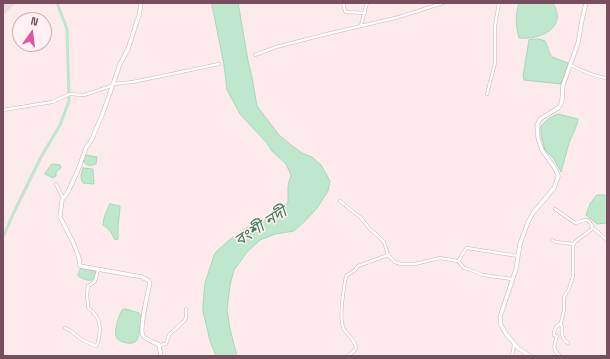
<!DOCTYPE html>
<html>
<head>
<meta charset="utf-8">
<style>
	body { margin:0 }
	#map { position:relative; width:610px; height:359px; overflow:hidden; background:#fceaed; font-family:"Space Grotesk",sans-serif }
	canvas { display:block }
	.frame { position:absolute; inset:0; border:4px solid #784d5d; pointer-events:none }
	.north { position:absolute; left:12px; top:12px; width:40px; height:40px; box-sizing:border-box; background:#fff1f3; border:1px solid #c9afb7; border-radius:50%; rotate:14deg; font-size:11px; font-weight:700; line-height:16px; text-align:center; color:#784d5d }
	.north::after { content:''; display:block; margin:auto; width:14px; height:18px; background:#e4529e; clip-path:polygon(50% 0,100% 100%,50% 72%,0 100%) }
</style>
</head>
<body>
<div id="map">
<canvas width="610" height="359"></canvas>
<div class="frame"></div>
<div class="north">N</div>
</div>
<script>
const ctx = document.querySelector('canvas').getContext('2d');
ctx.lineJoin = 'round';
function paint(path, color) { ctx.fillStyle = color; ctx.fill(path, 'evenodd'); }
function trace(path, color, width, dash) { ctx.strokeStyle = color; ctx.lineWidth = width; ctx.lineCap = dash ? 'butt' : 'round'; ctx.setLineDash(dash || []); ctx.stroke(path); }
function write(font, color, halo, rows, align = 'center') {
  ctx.font = font + ' "Space Grotesk","Noto Sans Bengali",sans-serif'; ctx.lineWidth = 3; ctx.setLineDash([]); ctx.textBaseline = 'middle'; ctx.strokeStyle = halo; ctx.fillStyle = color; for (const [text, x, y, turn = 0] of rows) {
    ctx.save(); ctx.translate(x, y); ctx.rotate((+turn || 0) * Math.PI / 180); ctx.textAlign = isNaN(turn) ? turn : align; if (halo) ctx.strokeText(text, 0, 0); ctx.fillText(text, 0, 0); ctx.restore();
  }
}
paint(new Path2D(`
	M3 3H16L5 14H3Z`), '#e9dde1');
const water = new Path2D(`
	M212 3H238L239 8 248 61 252 77 257 106 279 135 291 145 302 153 312 157 321 165 330 181 328 191 317 208 304 222 294 231 275 234 260 240 247 252 234 270 230 285 227 310 230 329 237 356H216L210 341 203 311V305L205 283 214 255 216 252 228 241 252 224 271 217 283 209 288 202V186L291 175 286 164 272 151 267 143 240 114 227 90 224 65Z
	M519 3H553C568 28 540 40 519 38 516 26 515 15 519 3Z
	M539 39 545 41C548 46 548 52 552 57L568 63 565 74 561 84 524 80 523 76 529 40Z
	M558 114 578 119C577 127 572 135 569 143 566 153 564 162 561 172L554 159 545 150 541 135V126L548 119Z
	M86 155 97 157 96 164C91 166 87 166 84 162V157Z
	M52 164 60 165 61 168 56 172V176L53 178 45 174Z
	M83 168 93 169 94 184 83 183C80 178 81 173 83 168Z
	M597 195H605L607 196V223L597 224 586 215 590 204Z
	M110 204 120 206V208L118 227V239L117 240 114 239C112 232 108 228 103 225L104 218Z
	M81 268 95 271C99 284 85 281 78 276Z
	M126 309 139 313C142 318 141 321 140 327 140 331 138 340 135 342 130 345 117 342 116 336 114 330 119 315 122 310Z`);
paint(water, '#bee7ce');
trace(water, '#a4d8ba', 1);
trace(new Path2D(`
	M3 237 14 212 41 157 60 125 69 101 67 29 57 3`), '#bee7ce', 3);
const street = new Path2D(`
	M343 3 345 11 346 12 365 13
	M361 25 367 3
	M255 55 276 47 327 34 399 17 443 3
	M570 65C582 70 594 77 607 78
	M487 94 495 63V26L499 3
	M3 110 52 102 70 94 84 95 111 86 113 84 133 82 219 64
	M56 184 63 198
	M340 201 360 217 370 229 379 237 384 242 388 255 395 262 401 264H415L440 258 458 261C462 257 463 251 467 248L518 256
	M555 209 575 223C579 223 582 219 587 220 590 222 593 225 592 229L575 242 573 246V276L569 289 564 297V310L561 323 556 327 554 332V335L557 336C554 345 552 349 560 356
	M593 228 607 240
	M552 240 556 242 574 244
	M458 261 464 268 468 269 483 275 512 279
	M560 324 562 326C561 332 562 340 568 343
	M65 328 71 331 82 340 96 346 97 345C101 333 102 321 93 312 91 310 89 309 88 307L87 294 88 286 93 283 95 281 98 270
	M159 345 166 344 169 335 184 321 186 318V309
	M348 356 354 351 356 348C355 338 346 335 343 327 339 316 344 287 346 276L355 270 358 266 388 255
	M512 356 514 345`);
const secondary = new Path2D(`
	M141 3 139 16 137 21 132 37 128 49 120 64 104 110 92 139 86 148 78 170 68 192 62 200 60 217 73 242 79 258 80 266 142 277 149 281 150 283C148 291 139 330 143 336 147 340 154 342 159 345L161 356
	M530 356 518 348 506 334 501 325 500 317 516 269 520 244 528 222 533 213 554 188 558 177V175L554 167 542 150 538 138 537 125 540 119 558 108 561 104 562 100 563 85 578 43 582 20 586 3`);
trace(street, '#cfafb9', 3.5);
trace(secondary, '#d0abb6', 4.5);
trace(street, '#fff', 2.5);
trace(secondary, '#fff', 3.5);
write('italic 16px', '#407c59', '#fff1f3', [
	["বংশী নদী",261,227,-33]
]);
</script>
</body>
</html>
